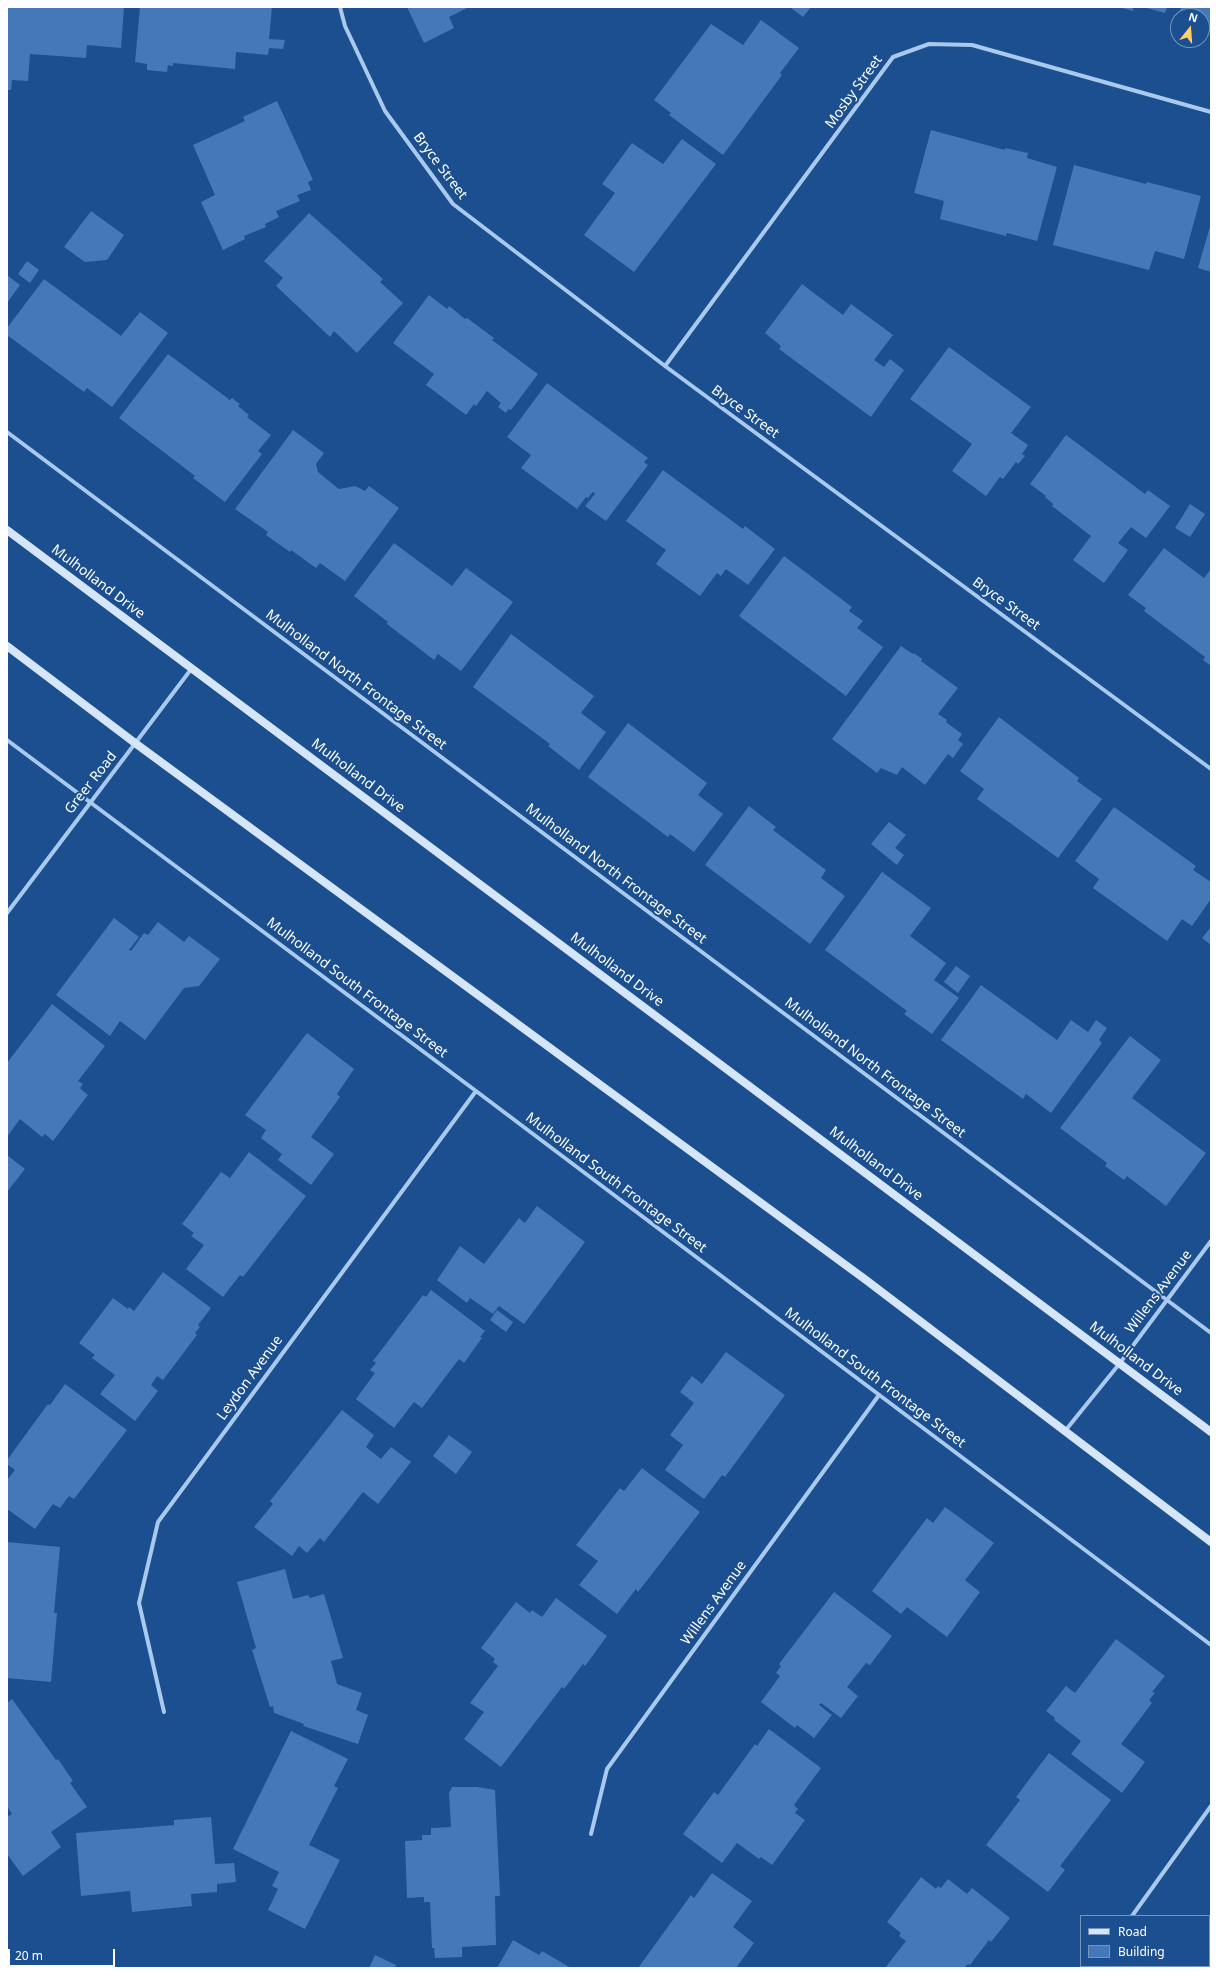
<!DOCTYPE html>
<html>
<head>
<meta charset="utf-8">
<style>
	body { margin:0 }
	#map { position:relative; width:1218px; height:1975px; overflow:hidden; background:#1b4f8f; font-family:"Noto Sans",sans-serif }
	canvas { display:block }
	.frame { position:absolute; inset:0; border:8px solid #fff; pointer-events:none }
	.legend { position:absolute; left:1080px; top:1915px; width:130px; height:52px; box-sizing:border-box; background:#1b4f8f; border:1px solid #7695bc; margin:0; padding:5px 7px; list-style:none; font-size:12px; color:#fff }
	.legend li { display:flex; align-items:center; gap:8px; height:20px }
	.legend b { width:20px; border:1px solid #7695bc }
	.north { position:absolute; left:1170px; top:8px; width:40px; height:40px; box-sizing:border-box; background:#1b4f8f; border:1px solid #7695bc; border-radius:50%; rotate:17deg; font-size:11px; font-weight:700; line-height:16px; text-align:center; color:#fff }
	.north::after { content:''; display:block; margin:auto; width:14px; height:18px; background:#ffd166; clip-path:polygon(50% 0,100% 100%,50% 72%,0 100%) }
	.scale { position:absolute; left:8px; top:1949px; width:107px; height:18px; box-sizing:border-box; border:2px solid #fff; border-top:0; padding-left:5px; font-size:12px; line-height:14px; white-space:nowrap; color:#fff; -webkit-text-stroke:3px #1b4f8f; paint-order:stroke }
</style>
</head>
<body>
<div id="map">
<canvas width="1218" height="1975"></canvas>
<div class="frame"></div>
<ul class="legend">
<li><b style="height:5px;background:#d6e6fa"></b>Road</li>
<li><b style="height:11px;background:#4478b7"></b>Building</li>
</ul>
<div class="north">N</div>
<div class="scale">20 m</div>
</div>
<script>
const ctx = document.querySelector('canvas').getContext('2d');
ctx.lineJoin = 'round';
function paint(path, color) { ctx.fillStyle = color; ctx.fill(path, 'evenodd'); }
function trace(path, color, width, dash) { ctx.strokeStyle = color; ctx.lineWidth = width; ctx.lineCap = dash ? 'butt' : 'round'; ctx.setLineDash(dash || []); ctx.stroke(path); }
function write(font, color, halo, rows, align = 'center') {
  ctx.font = font + ' "Noto Sans",sans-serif'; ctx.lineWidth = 4; ctx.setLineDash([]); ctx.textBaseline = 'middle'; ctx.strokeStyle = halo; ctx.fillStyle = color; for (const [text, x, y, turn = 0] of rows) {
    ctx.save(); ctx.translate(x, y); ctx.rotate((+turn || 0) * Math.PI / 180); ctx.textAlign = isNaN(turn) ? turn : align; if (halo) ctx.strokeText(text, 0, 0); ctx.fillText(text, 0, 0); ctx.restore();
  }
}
paint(new Path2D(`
	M7 7H124L121 48 87 45 86 58 30 54 28 81 12 80 11 90H7Z
	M140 7H272L269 39 285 40 283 49 269 48 268 55 236 52 235 69 173 63V66L168 65 167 72 147 70V64L135 62Z
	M407 7H469L449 17 454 28 424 43Z
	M790 7H811L803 17Z
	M1119 7H1133V11Z
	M1143 7H1167L1165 13Z
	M1181 7H1211V32L1202 30V16H1179Z
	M761 20 799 48 780 73 782 75 723 155 669 115 671 113 654 100 711 24 743 45Z
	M277 101 313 180 308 182 311 190 297 195 300 201 276 211 279 217 265 224 266 227 244 236 245 239 223 250 201 202 215 195 193 145 245 121 243 117Z
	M931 130 1005 150V148L1028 153 1027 158 1057 167 1037 241 1007 233 1006 236 940 219 944 201 914 193Z
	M682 139 716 164 634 272 584 235 615 193 602 184 632 143 663 164Z
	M1074 165 1146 184 1147 182 1201 196 1184 259 1155 251 1149 270 1053 245Z
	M91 211 124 235 107 260 85 262 64 247Z
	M309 213 383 279 380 282 403 303 357 353 334 331 330 337 276 286 283 278 264 261Z
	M1211 223V272L1198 268Z
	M27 261 39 270 30 283 18 274Z
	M7 275 20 285 7 303Z
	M44 279 121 336 140 312 168 333 112 407 87 388 84 392 7 335V328Z
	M802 284 843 315 851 304 893 335 874 360 884 367 890 359 904 370 871 417 779 349 781 346 765 333Z
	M429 295 447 309 449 306 465 319 467 318 494 338 492 340 538 374 511 410 508 409 506 413 498 407 501 403 487 391 476 406 474 404 466 415 426 385 434 374 393 343Z
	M949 347 1031 407 1011 433 1028 445 1022 454 1025 456 1018 464 1016 462 1003 479 1000 477 986 496 952 471 972 444 910 399Z
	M168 354 230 400 232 398 240 404 238 406 249 415 247 417 271 435 258 451 262 454 225 502 193 478 195 476 119 418Z
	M547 383 648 458 644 462 648 465 606 521 585 506 595 494 593 492 588 498 586 497 577 509 521 468 531 455 507 437Z
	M293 430 324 453 316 464 318 472 339 489 355 486 365 491 369 486 399 508 345 581 320 563 316 568 291 550 290 552 266 535 268 532 235 509Z
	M1066 435 1145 494 1148 490 1170 506 1146 538 1131 527 1118 543 1128 550 1104 583 1073 560 1091 536 1052 506 1053 504 1045 497 1046 496 1030 484Z
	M663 470 743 529 745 526 775 549 748 585 726 569 721 576 717 573 700 596 656 564 666 550 626 521Z
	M1190 504 1205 514 1190 537 1175 528Z
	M394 543 452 586 466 568 513 602 461 671 438 654 434 660 387 624 388 622 354 596Z
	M1164 548 1204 578 1211 569V666L1203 660 1205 657 1144 611 1146 608 1128 595Z
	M784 556 852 607 849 611 863 621 857 628 883 647 846 696 739 616Z
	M511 634 594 696 581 713 606 732 579 770 548 746 550 744 473 687Z
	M901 646 913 654 914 653 922 659 921 661 958 688 938 714 947 720 946 722 962 734 958 740 963 744 953 758 948 754 925 785 902 767 897 775 881 768 877 773 832 739Z
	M999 717 1079 778 1077 781 1102 799 1058 858 977 799 984 789 960 771Z
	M628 723 707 783 698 795 723 814 694 852 670 834 668 837 588 777Z
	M749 806 776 827 773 830 826 870 821 878 845 896 810 944 705 865Z
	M1114 807 1196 866 1193 870 1211 882V899L1192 926 1182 919 1167 941 1093 888 1099 879 1075 861Z
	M889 822 906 835 895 848 904 855 897 865 871 844Z
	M882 872 931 908 910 936 946 963 934 980 959 998 932 1034 904 1014 907 1011 825 950Z
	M114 918 139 937 129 950 131 951 144 933 148 935 158 922 184 942 189 936 220 959 199 986 184 988 145 1040 120 1021 110 1036 56 995Z
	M1211 927V945L1202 938Z
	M956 966 970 976 958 993 944 982Z
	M981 985 1057 1040 1071 1020 1088 1032 1096 1020 1107 1028 1099 1040 1102 1043 1051 1113 1026 1094 1023 1099 941 1040Z
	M52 1004 105 1046 78 1081 83 1084 80 1088 88 1095 53 1141 45 1134 42 1137 20 1119 7 1137V1063Z
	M307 1033 354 1069 337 1094 340 1097 311 1137 334 1154 311 1185 278 1160 282 1154 261 1138 266 1130 245 1115Z
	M1130 1036 1161 1060 1132 1098 1206 1153 1166 1206 1127 1176 1124 1180 1105 1166 1107 1163 1060 1128Z
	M249 1152 306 1196 243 1277 240 1275 223 1297 186 1269 204 1245 191 1236 194 1233 182 1224 221 1172 230 1178Z
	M7 1155 25 1169 7 1192Z
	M537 1206 585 1242 524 1324 499 1306 493 1314 470 1298 467 1303 437 1280 460 1246 484 1264 519 1218 525 1223Z
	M163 1272 211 1308 198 1325 200 1327 195 1333 197 1335 163 1380 157 1376 151 1385 158 1391 135 1421 100 1394 115 1375 92 1358 95 1355 79 1343 113 1298 128 1309 129 1307 134 1311Z
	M431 1290 485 1331 480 1337 482 1338 464 1363 459 1359 422 1408 414 1402 394 1428 356 1399 375 1373 370 1370 376 1363 373 1361 423 1295 426 1297Z
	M497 1310 513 1322 506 1332 490 1320Z
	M726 1352 785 1395 725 1477 722 1475 704 1499 665 1470 683 1445 670 1435 694 1403 680 1392 692 1376 702 1384Z
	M65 1384 127 1430 74 1499 69 1496 60 1508 53 1504 35 1529 7 1509V1480L15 1470 7 1464V1460L48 1404 50 1405Z
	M342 1410 374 1435 366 1447 381 1459 391 1447 411 1462 378 1504 363 1492 324 1542 320 1538 307 1553 299 1546 292 1556 254 1527 273 1504 270 1501Z
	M449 1435 472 1452 456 1474 433 1456Z
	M642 1468 700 1512 638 1592 636 1589 617 1614 579 1585 598 1561 576 1545 620 1488 624 1491Z
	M945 1507 994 1543 965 1580 980 1592 947 1637 907 1607 901 1614 872 1591 927 1518 933 1523Z
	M7 1542 60 1547 54 1613H57L51 1682 7 1678Z
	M285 1569 293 1599 308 1595 310 1598 324 1594 343 1658 331 1661 337 1684 362 1693 356 1710 368 1715 358 1744 303 1726 304 1724 274 1713 273 1706 270 1707 252 1650 256 1648 237 1582Z
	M834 1592 892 1636 870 1665 866 1663 847 1687 858 1696 841 1718 821 1703 819 1705 832 1715 814 1738 797 1725 795 1728 761 1702 780 1676 776 1673 781 1666 779 1664Z
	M556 1598 607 1636 585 1666 583 1664 564 1689 562 1687 501 1767 464 1739 484 1712 470 1703 498 1666 493 1662 495 1659 481 1648 516 1602 530 1613 532 1610 542 1617Z
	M1116 1639 1165 1676 1152 1692 1155 1693 1149 1700 1152 1703 1121 1744 1145 1762 1122 1793 1071 1754 1081 1741 1054 1720 1055 1718 1046 1711 1066 1686 1075 1693Z
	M12 1699 56 1760 58 1759 73 1781 70 1783 87 1807 51 1832 61 1847 23 1876 7 1854V1817L12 1814 7 1806V1703Z
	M769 1729 821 1768 794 1805 798 1809 795 1813 805 1820 772 1865 761 1857 759 1859 737 1843 722 1863 683 1834 714 1792 718 1795 755 1744 757 1746Z
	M291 1731 348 1759 334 1786 338 1788 309 1845 340 1860 305 1929 268 1910 278 1889 272 1886 279 1872 233 1849Z
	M1049 1753 1111 1800 1060 1866 1065 1870 1048 1892 986 1845 1020 1800 1016 1797Z
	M452 1787H477L495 1790 500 1896H495L496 1945 462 1947V1957L435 1958 434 1948H432L430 1902H424V1897L407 1898 405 1841 422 1840V1835H431V1828L451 1827 449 1793Z
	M211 1817 215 1864 234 1863 236 1882 217 1884V1892L191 1894 192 1906 132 1912 130 1891 81 1896 76 1833 174 1825V1820Z
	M712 1873 752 1901 733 1927 754 1943 736 1968H638L691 1895 694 1898Z
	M921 1877 936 1889 938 1886 941 1888 948 1879 967 1894 972 1888 1010 1918 991 1942 989 1940 970 1965 968 1964 964 1968H885L906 1941 899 1936 901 1933 887 1922Z
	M1211 1935V1968H1186L1187 1966H1209V1937Z
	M513 1940 539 1955 542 1951 571 1968H497Z
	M375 1955 396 1965 395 1968H369Z`), '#4478b7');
trace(new Path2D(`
	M340 7 345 26 385 111 453 204 665 366 1211 769
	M665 366 893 57 929 44 972 45 1211 112
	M7 432 1211 1333
	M7 740 476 1091 1211 1645
	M7 913 192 668
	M1065 1431 1120 1363 1211 1241
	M164 1712 139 1603 158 1522 476 1091
	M591 1834 607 1769 879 1395
	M1132 1916 1211 1806
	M1095 1968 1096 1966`), '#a9c9ee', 4);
trace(new Path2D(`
	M7 530 1211 1432
	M7 646 135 743 866 1280 1211 1542`), '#d6e6fa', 8);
write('14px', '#fff', '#1b4f8f', [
	["Mosby Street",854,92,-54],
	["Bryce Street",440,166,53],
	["Bryce Street",745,412,36],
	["Mulholland Drive",98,582,37],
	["Bryce Street",1006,604,36],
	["Mulholland North Frontage Street",356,680,37],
	["Mulholland Drive",358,776,37],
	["Greer Road",91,783,-52],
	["Mulholland North Frontage Street",616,874,37],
	["Mulholland Drive",617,970,37],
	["Mulholland South Frontage Street",357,988,37],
	["Mulholland North Frontage Street",875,1068,37],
	["Mulholland Drive",876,1164,37],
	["Mulholland South Frontage Street",616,1183,37],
	["Willens Avenue",1159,1292,-53],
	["Mulholland Drive",1136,1359,37],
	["Leydon Avenue",250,1378,-54],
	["Mulholland South Frontage Street",875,1378,37],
	["Willens Avenue",714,1603,-54]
]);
</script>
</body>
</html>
